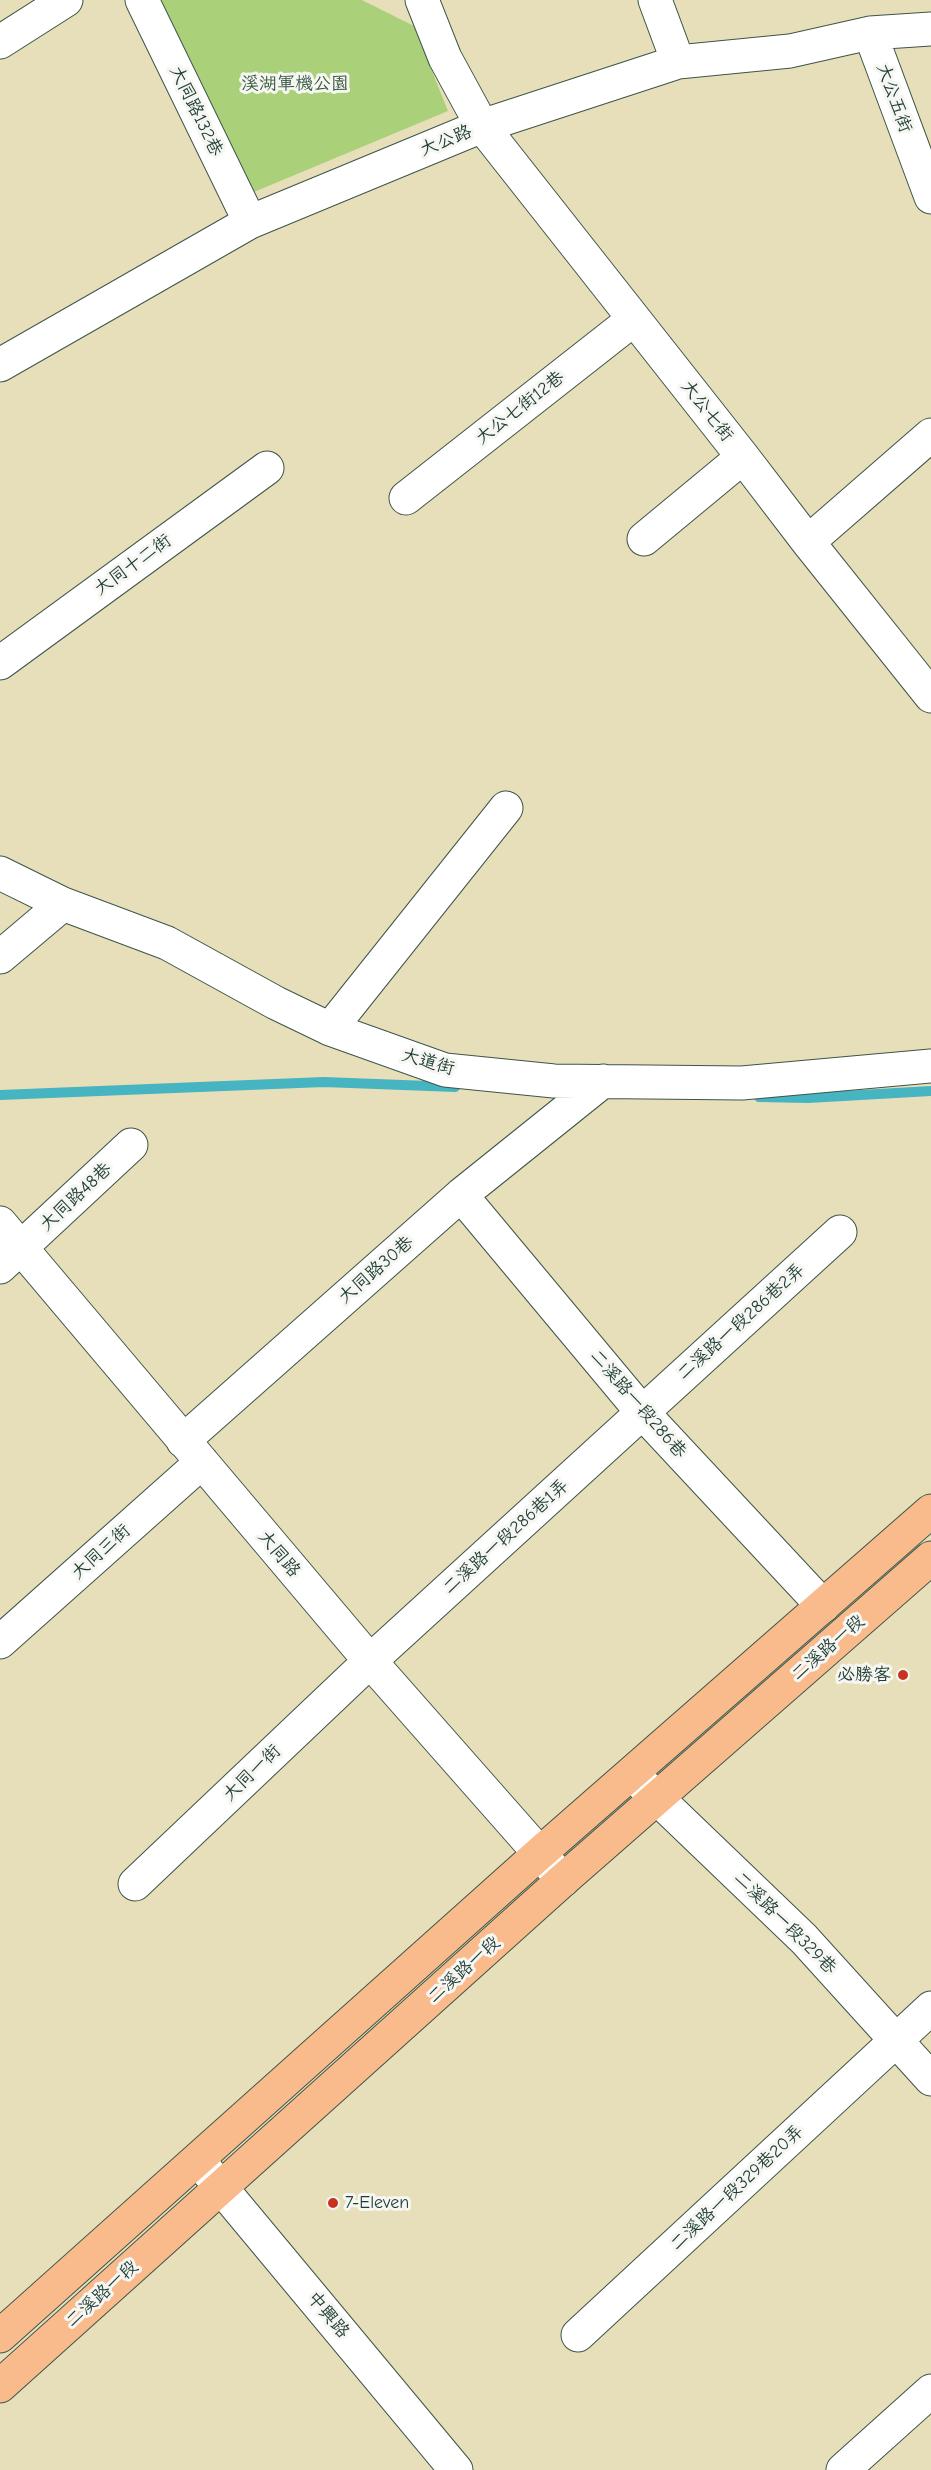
<!DOCTYPE html>
<html>
<head>
<meta charset="utf-8">
<style>
	body { margin:0 }
	canvas { display:block; background:#e7dfb9 }
</style>
</head>
<body>
<canvas width="931" height="2470"></canvas>
<script>
const ctx = document.querySelector('canvas').getContext('2d');
ctx.lineJoin = 'round';
function paint(path, color) { ctx.fillStyle = color; ctx.fill(path, 'evenodd'); }
function trace(path, color, width, dash) { ctx.strokeStyle = color; ctx.lineWidth = width; ctx.lineCap = dash ? 'butt' : 'round'; ctx.setLineDash(dash || []); ctx.stroke(path); }
function write(font, color, halo, rows, align = 'center') {
  ctx.font = font + ' "Comic Neue","LXGW WenKai TC",sans-serif'; ctx.lineWidth = 6; ctx.setLineDash([]); ctx.textBaseline = 'middle'; ctx.strokeStyle = halo; ctx.fillStyle = color; for (const [text, x, y, turn = 0] of rows) {
    ctx.save(); ctx.translate(x, y); ctx.rotate((+turn || 0) * Math.PI / 180); ctx.textAlign = isNaN(turn) ? turn : align; if (halo) ctx.strokeText(text, 0, 0); ctx.fillText(text, 0, 0); ctx.restore();
  }
}
paint(new Path2D(`
	M158 0H362L414 26 448 111 254 192Z`), '#abd07a');
trace(new Path2D(`
	M0 1095 324 1082 455 1087
	M759 1097 808 1098 931 1091`), '#47b4c2', 10);
const minor = new Path2D(`
	M142 0 250 222
	M422 0 445 58 482 126 743 457 808 542 931 696
	M655 0 678 62
	M870 33 931 197
	M0 42 66 0
	M0 365 250 222 482 126 678 62 790 51 870 33 931 29
	M406 498 634 319
	M644 539 743 457
	M808 542 931 435
	M0 663 267 468
	M0 873 63 904 167 943 276 1003 330 1029 445 1070 554 1081 742 1083 931 1066
	M0 957 63 904
	M330 1029 506 808
	M461 1195 642 1412 823 1606
	M0 1223 370 1661 563 1880
	M0 1267 131 1145
	M183 1441 461 1195 603 1081
	M0 1642 202 1462
	M632 1774 804 1939 931 2079
	M135 1884 370 1661 840 1232
	M198 2160 456 2470
	M578 2335 931 2008
	M843 2470 931 2391`);
const major = new Path2D(`
	M0 2336 539 1854 931 1511
	M0 2386 563 1880 931 1558`);
trace(minor, '#3d5548', 35);
trace(major, '#3d5548', 35);
trace(minor, '#fff', 33);
trace(major, '#fabb8c', 33);
for (const [x, y, r, color] of [
	[903,1675,6,"#c8321e"],
	[333,2203,6,"#c8321e"]
]) { const dot = new Path2D(); dot.arc(x, y, r, 0, 2 * Math.PI); ctx.fillStyle = color; ctx.fill(dot); trace(dot, '#f6f6f2', 2); }
write('18px', '#3b5a42', '#f6f6f2', [
	["溪湖軍機公園",295,84]
]);
write('18px', '#1f3d34', '#f6f6f2', [
	["大公五街",894,98,70],
	["大同路132巷",196,111,64],
	["大公路",446,141,-22],
	["大公七街12巷",520,408,-38],
	["大公七街",707,411,52],
	["大同十二街",133,565,-36],
	["大道街",428,1062,16],
	["大同路48巷",76,1197,-43],
	["大同路30巷",376,1270,-41],
	["二溪路一段286巷2弄",741,1322,-42],
	["二溪路一段286巷",638,1404,49],
	["二溪路一段286巷1弄",506,1537,-42],
	["大同三街",101,1552,-42],
	["大同路",279,1554,50],
	["二溪路一段",828,1648,-41],
	["大同一街",252,1773,-44],
	["二溪路一段329巷",785,1923,45],
	["二溪路一段",464,1970,-42],
	["二溪路一段329巷20弄",737,2188,-43],
	["二溪路一段",102,2294,-42],
	["中興路",328,2315,50]
]);
write('18px', '#1f3d34', '#f6f6f2', [
	["必勝客",891,1675],
	["7-Eleven",345,2203,"left"]
], 'right');
</script>
</body>
</html>
